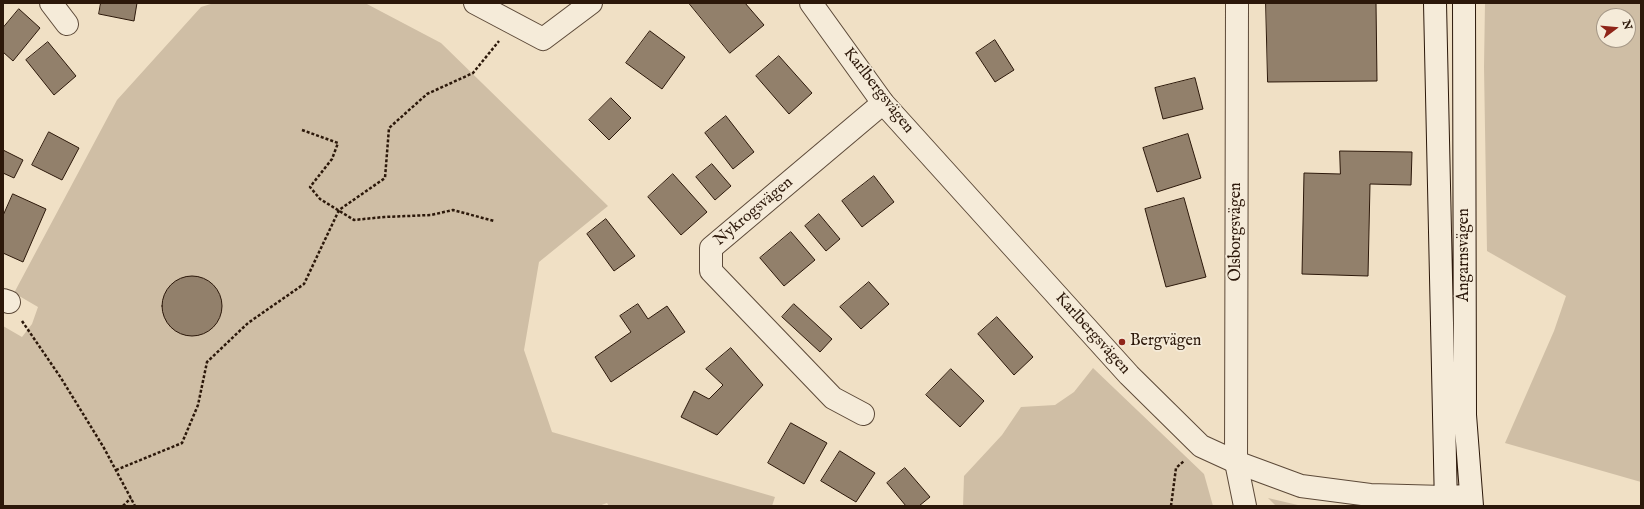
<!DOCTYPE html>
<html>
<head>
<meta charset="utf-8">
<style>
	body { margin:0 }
	#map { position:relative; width:1644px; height:509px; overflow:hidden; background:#f0e0c5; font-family:"IM FELL English",serif }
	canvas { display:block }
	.frame { position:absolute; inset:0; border:4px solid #2c180a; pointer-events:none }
	.north { position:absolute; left:1596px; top:8px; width:40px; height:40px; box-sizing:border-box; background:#f5ebd9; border:1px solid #a59786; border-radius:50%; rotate:74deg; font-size:11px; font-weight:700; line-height:16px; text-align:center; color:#2c180a }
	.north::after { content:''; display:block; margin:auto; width:14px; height:18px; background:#8f2418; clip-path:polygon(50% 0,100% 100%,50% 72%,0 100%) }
</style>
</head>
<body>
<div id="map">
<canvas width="1644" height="509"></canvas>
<div class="frame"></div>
<div class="north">N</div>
</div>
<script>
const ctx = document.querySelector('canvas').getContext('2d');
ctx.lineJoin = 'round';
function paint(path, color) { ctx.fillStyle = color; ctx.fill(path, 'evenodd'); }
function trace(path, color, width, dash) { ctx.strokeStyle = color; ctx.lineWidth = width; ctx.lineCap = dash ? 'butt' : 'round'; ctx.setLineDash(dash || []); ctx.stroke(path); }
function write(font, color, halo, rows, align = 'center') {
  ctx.font = font + ' "IM FELL English",serif'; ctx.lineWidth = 3.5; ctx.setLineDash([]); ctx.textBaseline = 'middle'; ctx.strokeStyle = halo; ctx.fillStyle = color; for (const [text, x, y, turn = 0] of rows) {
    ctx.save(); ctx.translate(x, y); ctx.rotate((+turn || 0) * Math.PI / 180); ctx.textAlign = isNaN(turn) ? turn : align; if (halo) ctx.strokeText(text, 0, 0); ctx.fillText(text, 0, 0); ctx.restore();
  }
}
paint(new Path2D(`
	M214 3H365L441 43 608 206 539 262 524 350 552 432 775 497 772 506H609L607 503 599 506H3V326L22 337 32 324 38 307 14 293 117 100 201 7Z
	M1485 3H1641V482L1505 443 1554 331 1566 296 1487 251 1484 67ZM1604 16H1628V40H1604Z
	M1093 368 1204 474 1213 506H963L964 476 1002 435 1021 407 1055 405 1074 392Z
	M1268 498 1302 506H1276Z`), '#cfbea5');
const building = new Path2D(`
	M101 3H137L134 21 99 14Z
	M689 3H745L764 25 730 53Z
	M1266 3H1376L1377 81 1268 82Z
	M19 9 40 28 13 61 3 52V28Z
	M650 31 685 57 662 89 626 63Z
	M995 40 1014 70 995 82 976 53Z
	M48 42 76 76 54 95 26 60Z
	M779 56 812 93 789 114 756 76Z
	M1195 78 1203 109 1163 119 1155 88Z
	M611 98 631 118 609 140 589 120Z
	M726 116 754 152 733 169 705 133Z
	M49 132 79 148 62 180 32 165Z
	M1188 134 1201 178 1157 192 1143 148Z
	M3 150 23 160 14 178 3 173Z
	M1340 151 1412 152 1411 185 1370 184 1368 276 1302 274 1304 173 1340 174Z
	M712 164 731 186 715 200 696 177Z
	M673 174 707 212 681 235 648 197Z
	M874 176 894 202 862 227 842 201Z
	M13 194 46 209 23 262 3 253V216Z
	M1184 198 1206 277 1166 287 1145 209Z
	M819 214 840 239 826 251 805 226Z
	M606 219 635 256 614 271 587 234Z
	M791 232 815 260 784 286 760 258Z
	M162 306a30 30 0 1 1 60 0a30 30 0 1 1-60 0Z
	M869 282 889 304 861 329 840 307Z
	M638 304 648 319 667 306 685 332 611 382 595 357 631 332 620 316Z
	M794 304 832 339 820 352 782 317Z
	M997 317 1033 357 1014 375 978 334Z
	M731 348 763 385 717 435 681 417 694 391 709 399 723 385 706 369Z
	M951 369 984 401 960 427 926 395Z
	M791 423 827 443 804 484 768 463Z
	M840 451 875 473 856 502 821 481Z
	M905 468 930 497 919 506H906L887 483Z`);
paint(building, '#92806b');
trace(building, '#2c180a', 1);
const minor = new Path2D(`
	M51 3 67 24
	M475 3 543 39 591 3
	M1237 3 1236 462 1245 506
	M3 300 9 302
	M863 414 833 398 711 271V248L883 103`);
const tertiary = new Path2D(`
	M811 3 883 103 1129 375 1201 446 1236 462 1301 486 1370 495 1444 497 1470 496`);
const secondary = new Path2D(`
	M1435 3 1446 506
	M1464 3 1465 415 1472 506`);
trace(minor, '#5d4a39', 24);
trace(tertiary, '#5d4a39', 24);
trace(secondary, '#2c180a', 24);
trace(new Path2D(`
	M302 130 338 143 332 159 310 187 320 199 354 220 384 217 431 215 453 210 494 221
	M22 321 61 378 104 448 135 506
	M116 470 182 443 198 405 207 362 248 323 304 284 339 210 385 178 389 128 427 94 473 73 499 41
	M123 506 131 498
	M1171 506 1176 468 1184 461`), '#2c180a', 2.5, [3, 2]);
trace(minor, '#f5ebd9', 22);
trace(tertiary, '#f5ebd9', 22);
trace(secondary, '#f5ebd9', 22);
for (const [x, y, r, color] of [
	[1122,342,4,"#8f2418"]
]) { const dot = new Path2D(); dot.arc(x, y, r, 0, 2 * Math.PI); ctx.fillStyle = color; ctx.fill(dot); trace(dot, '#f5ebd9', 1.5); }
write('16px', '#2c180a', '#f5ebd9', [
	["Karlbergsvägen",878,91,52],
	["Nykrogsvägen",754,212,-40],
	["Olsborgsvägen",1237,232,-90],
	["Angarnsvägen",1465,255,-90],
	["Karlbergsvägen",1092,334,48]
]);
write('16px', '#2c180a', '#f5ebd9', [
	["Bergvägen",1130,342]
], 'left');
</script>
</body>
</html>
